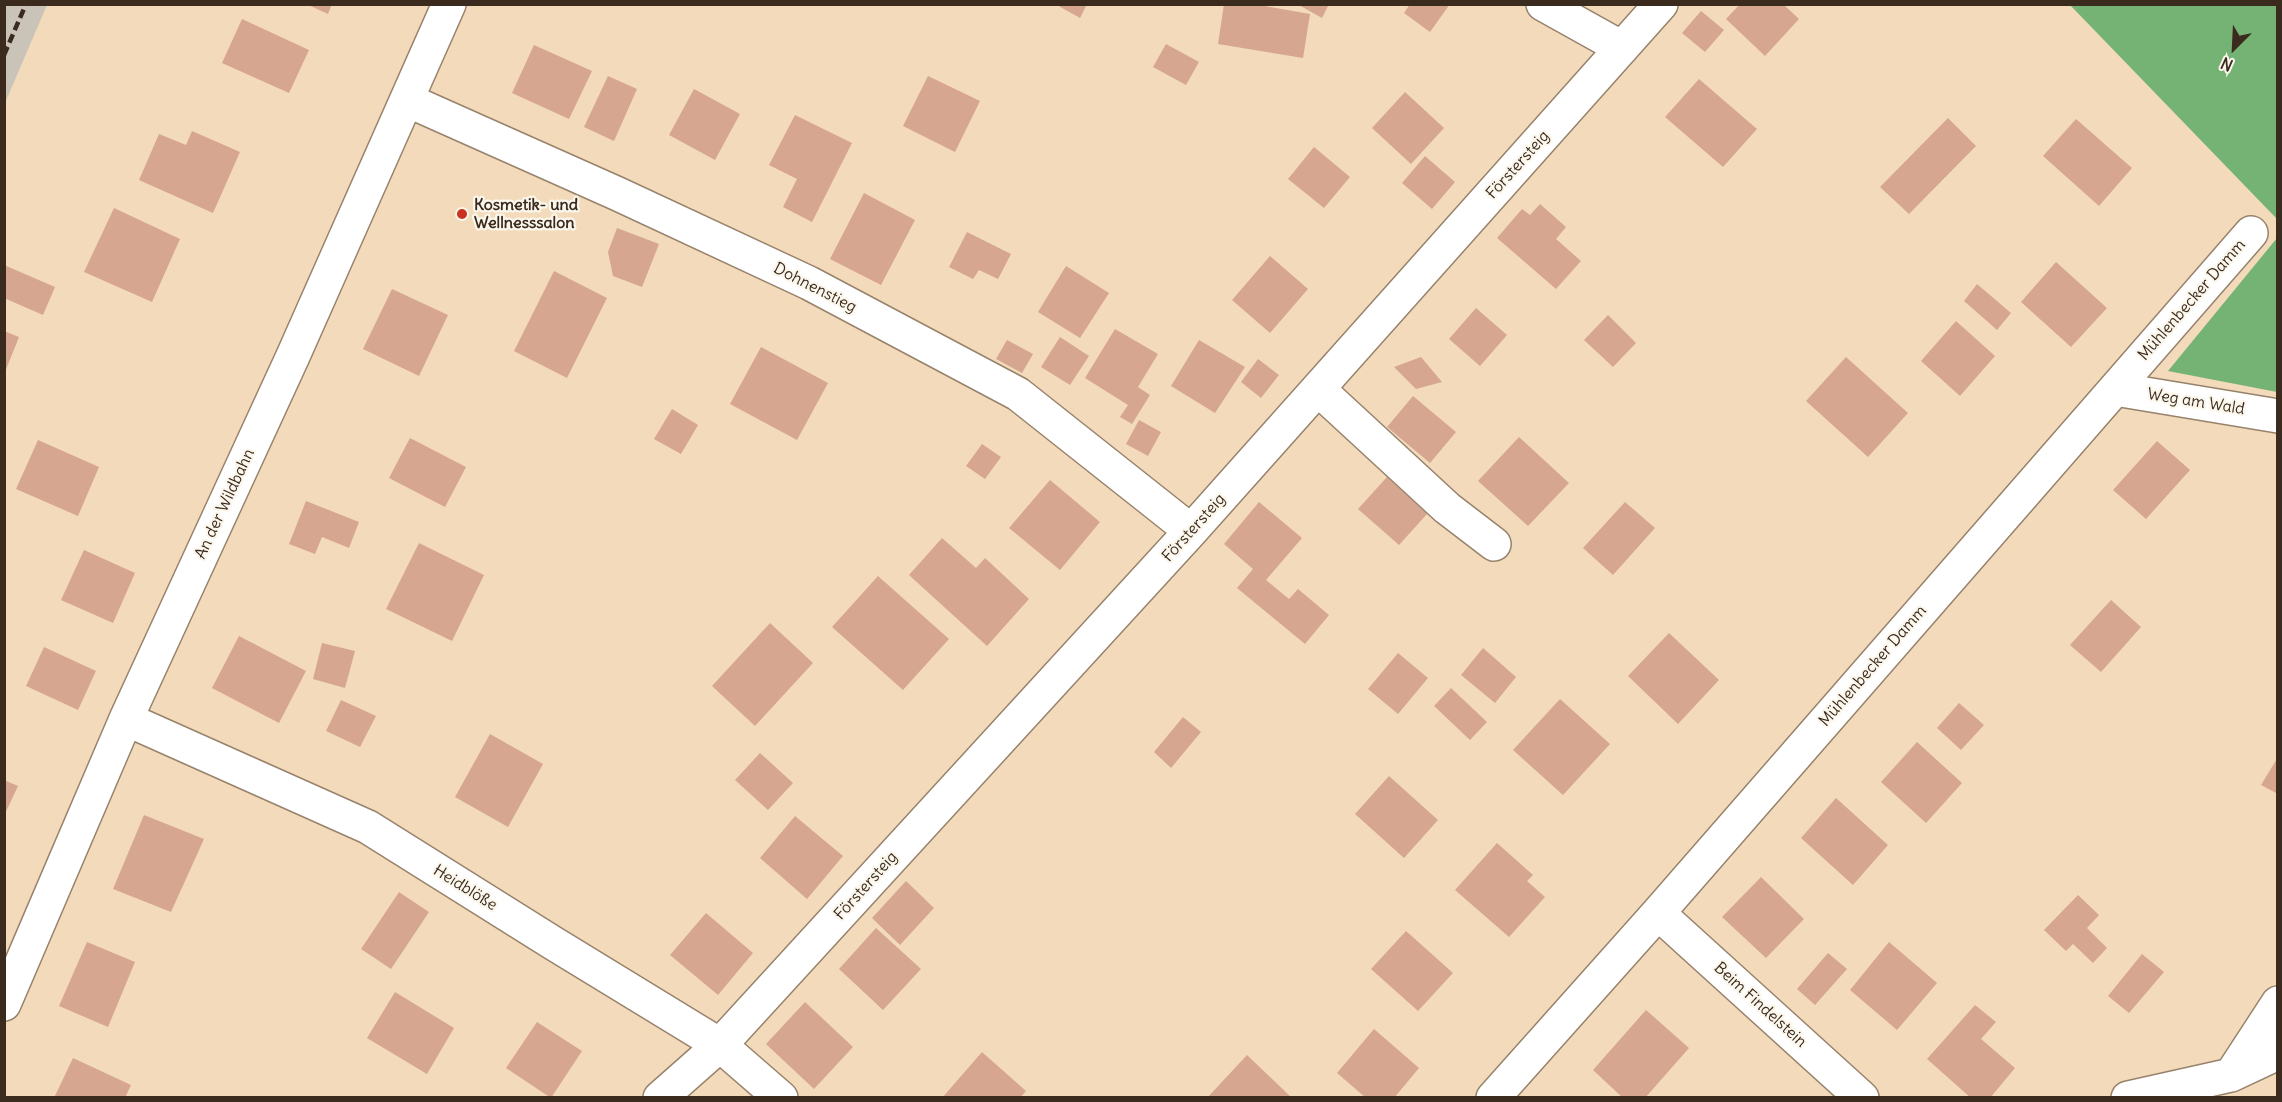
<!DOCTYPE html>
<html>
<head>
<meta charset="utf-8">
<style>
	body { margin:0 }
	#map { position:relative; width:2282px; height:1102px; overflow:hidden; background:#f3dabb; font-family:Delius,sans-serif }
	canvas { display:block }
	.frame { position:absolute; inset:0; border:6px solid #3b2a1e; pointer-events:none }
	.north { position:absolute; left:2204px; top:18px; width:60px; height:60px; -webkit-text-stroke:4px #fbf7ec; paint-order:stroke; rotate:204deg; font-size:16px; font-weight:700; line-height:24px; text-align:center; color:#3b2a1e }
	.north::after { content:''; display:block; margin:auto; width:21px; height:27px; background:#3b2a1e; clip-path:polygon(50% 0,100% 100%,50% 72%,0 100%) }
</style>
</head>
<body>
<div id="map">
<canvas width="2282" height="1102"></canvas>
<div class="frame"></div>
<div class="north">N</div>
</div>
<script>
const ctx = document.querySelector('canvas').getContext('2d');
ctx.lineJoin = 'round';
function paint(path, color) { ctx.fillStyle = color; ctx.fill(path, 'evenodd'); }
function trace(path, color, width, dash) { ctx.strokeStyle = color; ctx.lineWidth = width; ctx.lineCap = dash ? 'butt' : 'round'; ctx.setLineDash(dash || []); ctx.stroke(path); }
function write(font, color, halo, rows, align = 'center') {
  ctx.font = font + ' Delius,sans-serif'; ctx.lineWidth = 4.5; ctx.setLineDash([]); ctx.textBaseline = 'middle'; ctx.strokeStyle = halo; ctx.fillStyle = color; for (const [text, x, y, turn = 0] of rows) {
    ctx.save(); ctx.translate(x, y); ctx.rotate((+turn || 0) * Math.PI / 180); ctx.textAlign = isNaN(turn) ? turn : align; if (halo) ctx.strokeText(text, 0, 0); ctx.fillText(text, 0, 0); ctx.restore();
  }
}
paint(new Path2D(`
	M5 4 47 5 5 103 4 5Z`), '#c9c3b8');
paint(new Path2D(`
	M2070 5H2277V219Z
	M2277 238V392L2168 371Z`), '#75b374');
paint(new Path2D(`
	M306 4H332L328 14Z
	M1055 4H1087L1080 18Z
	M1224 4H1253L1310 14 1303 58 1218 44Z
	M1297 4H1329L1322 18Z
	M1410 4H1450L1430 32 1404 13Z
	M1740 4H1783L1799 19 1765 56 1726 19Z
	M1701 11 1724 30 1705 52 1682 33Z
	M242 19 309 50 289 93 222 63Z
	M1166 44 1199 62 1186 85 1153 67Z
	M534 45 592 71 569 119 512 93Z
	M608 76 637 89 614 141 584 127Z
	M928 76 980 101 955 152 903 126Z
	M1699 79 1757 129 1723 167 1665 117Z
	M694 89 740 114 715 160 669 135Z
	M1405 92 1444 128 1411 164 1372 128Z
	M795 115 852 143 812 222 783 207 797 179 769 165Z
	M1948 118 1976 146 1909 214 1880 187Z
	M2076 119 2132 168 2099 206 2043 156Z
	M192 131 240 152 213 213 139 180 159 134 186 145Z
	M1314 147 1350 177 1324 208 1288 179Z
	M1425 156 1455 182 1432 209 1402 183Z
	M864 193 915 220 881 285 830 259Z
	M1540 204 1566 227 1556 239 1581 261 1556 289 1497 238 1522 209 1530 215Z
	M114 208 180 239 152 302 84 272Z
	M617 228 659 244 642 287 613 276 608 252Z
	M967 232 1011 254 998 279 979 270 973 279 949 267Z
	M1270 256 1308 289 1270 333 1232 300Z
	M2056 262 2107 308 2071 347 2021 302Z
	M4 265 55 287 43 315 4 298Z
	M1066 266 1109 293 1080 338 1038 312Z
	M554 271 607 298 567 378 514 351Z
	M1977 284 2011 313 1997 330 1964 301Z
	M392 289 448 315 419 376 363 349Z
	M1476 308 1507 335 1480 366 1449 339Z
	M1608 315 1636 343 1613 367 1584 340Z
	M1956 321 1995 356 1960 396 1921 361Z
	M1115 329 1158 354 1138 387 1150 395 1132 424 1120 417 1128 405 1085 378Z
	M4 331 19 337 5 372H4Z
	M1060 337 1089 356 1070 385 1041 367Z
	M1007 340 1033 354 1022 373 996 359Z
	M1199 340 1245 367 1215 413 1171 386Z
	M761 347 828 383 797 440 730 404Z
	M1421 357 1442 382 1416 389 1394 367Z
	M1846 357 1908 413 1868 457 1806 401Z
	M1258 359 1279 375 1261 398 1241 382Z
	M1413 396 1456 432 1430 463 1387 427Z
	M672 409 698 425 681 454 654 439Z
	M1139 420 1161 432 1148 456 1126 444Z
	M1519 437 1569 483 1528 526 1478 481Z
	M410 438 466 467 445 507 389 478Z
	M38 440 99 467 78 516 16 489Z
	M2157 441 2190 470 2146 519 2113 490Z
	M982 444 1001 457 985 479 966 466Z
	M1387 477 1427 514 1399 545 1358 509Z
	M1050 480 1100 522 1060 570 1009 528Z
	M306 501 359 522 349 548 322 537 315 554 289 544Z
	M1259 502 1302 538 1266 580 1289 599 1298 589 1329 615 1305 644 1237 588 1253 569 1224 544Z
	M1625 502 1655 528 1613 575 1583 548Z
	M942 538 976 568 985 558 1029 599 987 646 909 575Z
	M419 543 484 575 452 641 386 609Z
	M84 550 135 573 113 623 61 600Z
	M878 576 949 639 903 690 832 627Z
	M2111 600 2141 627 2101 672 2070 645Z
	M770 623 813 663 755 726 712 686Z
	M1669 633 1719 680 1678 724 1628 676Z
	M239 636 306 671 279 723 212 688Z
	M322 643 355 651 345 688 313 679Z
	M44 647 96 671 78 710 26 686Z
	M1483 648 1516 677 1495 703 1461 675Z
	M1398 653 1428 678 1398 714 1368 689Z
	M1451 688 1487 722 1470 740 1434 706Z
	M1560 699 1610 744 1563 795 1513 750Z
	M341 700 376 716 360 747 326 731Z
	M1959 703 1984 725 1961 750 1937 728Z
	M1183 717 1201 732 1171 768 1154 752Z
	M490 734 543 764 508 827 455 797Z
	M1917 742 1962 783 1926 823 1881 782Z
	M760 753 793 783 768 810 735 780Z
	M2278 757V794L2261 785Z
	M1389 776 1438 820 1404 858 1355 814Z
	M4 780 18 786 4 816Z
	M1836 798 1888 845 1853 885 1801 838Z
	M144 815 204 839 171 912 113 889Z
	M795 816 843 856 807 899 760 858Z
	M1497 843 1533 875 1527 881 1545 897 1509 937 1455 890Z
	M1761 877 1804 919 1766 958 1722 917Z
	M906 881 934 908 900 945 872 918Z
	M399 892 429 912 391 969 361 949Z
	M2078 895 2099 915 2087 928 2107 948 2093 963 2073 944 2066 951 2044 930Z
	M706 913 753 953 718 995 670 955Z
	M876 928 921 969 883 1010 839 969Z
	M1406 931 1453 973 1418 1011 1371 969Z
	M87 942 135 962 108 1027 59 1006Z
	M1889 942 1937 983 1897 1030 1850 990Z
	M1828 953 1847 969 1815 1005 1797 989Z
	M2142 954 2164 972 2129 1013 2108 996Z
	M395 992 454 1028 427 1074 367 1038Z
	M805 1002 853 1047 814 1089 766 1044Z
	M1975 1005 1996 1022 1981 1039 2015 1068 1990 1098H1971L1927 1059Z
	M1646 1010 1689 1048 1645 1098H1623L1593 1070Z
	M537 1022 582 1051 551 1098 506 1068Z
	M1374 1029 1419 1068 1394 1098H1366L1337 1073Z
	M982 1052 1026 1091 1020 1098H942Z
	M1247 1055 1292 1098H1207Z
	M73 1058 131 1085 125 1098H54Z`), '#d6a690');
const minor = new Path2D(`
	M1543 4 1622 48
	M407 100 618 194 809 283 1018 394 1191 531
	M1318 389 1447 508 1494 544
	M2115 389 2278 416
	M126 719 368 827 553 943 720 1045 781 1098
	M1658 913 1862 1098
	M4 1004 126 719 293 356 449 4
	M2231 1075 2278 1003
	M660 1098 720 1045 1191 531 1661 4
	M1493 1098 1658 913 2251 233
	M2128 1098 2231 1075 2278 1053`);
trace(minor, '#97826c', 36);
trace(minor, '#fff', 33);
trace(new Path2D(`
	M4 55 26 4`), '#3b2a1e', 4.5, [9, 4.5]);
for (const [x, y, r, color] of [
	[462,214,6,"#c8321e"]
]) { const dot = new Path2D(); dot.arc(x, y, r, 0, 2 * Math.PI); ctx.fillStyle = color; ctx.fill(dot); trace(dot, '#fbf7ec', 2); }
write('16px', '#3b2a1e', '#fbf7ec', [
	["Förstersteig",1518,165,-48],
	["Dohnenstieg",815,288,27],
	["Mühlenbecker Damm",2192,300,-49],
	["Weg am Wald",2196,402,9],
	["An der Wildbahn",225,504,-65],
	["Förstersteig",1194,528,-48],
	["Mühlenbecker Damm",1873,666,-49],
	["Förstersteig",866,886,-48],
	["Heidblöße",465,888,32],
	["Beim Findelstein",1760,1005,42]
]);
write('bold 16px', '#3b2a1e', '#fbf7ec', [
	["Kosmetik- und",474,205],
	["Wellnesssalon",474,223]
], 'left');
</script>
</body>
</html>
